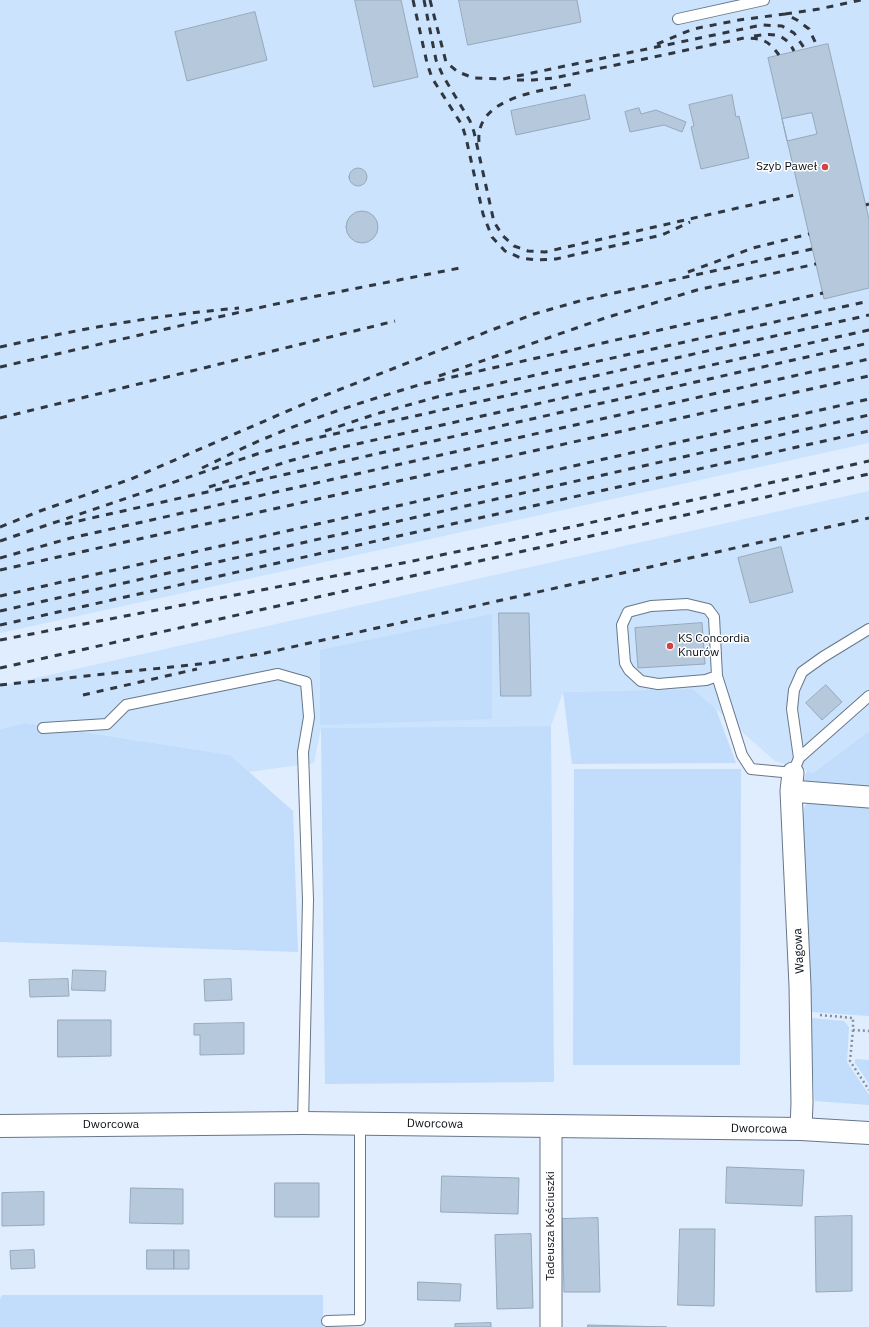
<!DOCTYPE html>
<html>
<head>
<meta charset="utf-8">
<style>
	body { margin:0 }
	canvas { display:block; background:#dfedfe }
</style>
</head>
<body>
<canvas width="869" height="1327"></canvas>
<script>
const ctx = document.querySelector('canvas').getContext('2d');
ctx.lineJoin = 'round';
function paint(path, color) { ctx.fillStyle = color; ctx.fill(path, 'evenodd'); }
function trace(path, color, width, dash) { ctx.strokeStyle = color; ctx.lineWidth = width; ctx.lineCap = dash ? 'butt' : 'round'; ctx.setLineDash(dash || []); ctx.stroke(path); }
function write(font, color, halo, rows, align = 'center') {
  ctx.font = font + ' "IBM Plex Sans",sans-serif'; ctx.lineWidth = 3; ctx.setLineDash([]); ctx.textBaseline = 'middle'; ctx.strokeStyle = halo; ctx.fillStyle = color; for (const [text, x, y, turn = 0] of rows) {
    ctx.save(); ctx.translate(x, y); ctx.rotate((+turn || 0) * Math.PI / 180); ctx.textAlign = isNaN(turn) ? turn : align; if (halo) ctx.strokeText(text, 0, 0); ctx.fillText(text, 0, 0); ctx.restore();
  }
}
paint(new Path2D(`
	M0 0H869V443L0 633Z
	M869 491V731L813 773 775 761 693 689 563 692 551 726 321 728 314 763 249 772 230 755 27 723 0 729V686Z`), '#cbe3fd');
paint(new Path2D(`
	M492 614V719L320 725V650Z
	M693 689 716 709 736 763 572 764 563 692Z
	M26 723 230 755 293 811 298 952 0 942V729Z
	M551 726 554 1082 325 1084 321 728Z
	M869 731V787L803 782 807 771 813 773Z
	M574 769H741L740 1065H573Z
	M809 802 869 804V1016L811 1012 803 814 805 806Z
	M811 1018 844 1021 849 1027 847 1062 869 1095V1105L815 1101 814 1095Z
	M855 1059 869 1060V1084L855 1063Z
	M2 1295H323V1327H0V1299Z`), '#c1ddfb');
const building = new Path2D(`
	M355 0H401L418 77 374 87Z
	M459 0H577L581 22 468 45Z
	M255 12 267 60 187 81 175 32Z
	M828 44 869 219V288L824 299 768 58Z
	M585 95 590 119 516 135 511 111Z
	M732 95 736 117 739 116 749 158 701 169 691 127 694 126 689 105Z
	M639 108 641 114 656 110 686 122 682 132 664 125 630 132 625 112Z
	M812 113 817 134 787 141 782 119Z
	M349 177a9 9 0 1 1 18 0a9 9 0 1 1-18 0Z
	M346 227a16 16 0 1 1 32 0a16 16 0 1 1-32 0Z
	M781 547 793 592 750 603 738 558Z
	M499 613H529L531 696H501Z
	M702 623 705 664 638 668 635 628Z
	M826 685 842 702 822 720 806 703Z
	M73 970 106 971 105 991 72 990Z
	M68 979 69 996 30 997 29 980Z
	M231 979 232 1000 205 1001 204 980Z
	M58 1020H111V1056L58 1057Z
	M244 1023V1054L200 1055V1035H194V1024Z
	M727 1167 804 1170 802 1206 726 1203Z
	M442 1176 519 1178 518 1214 441 1212Z
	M275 1183H319V1217H275Z
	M131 1188 183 1189V1224L130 1223Z
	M44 1192V1225L2 1226V1193Z
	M852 1216V1291L816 1292 815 1217Z
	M598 1218 600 1292H564L562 1219Z
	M680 1229H715L714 1306 678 1305Z
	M531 1234 533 1308 497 1309 495 1235Z
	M34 1250 35 1268 11 1269 10 1251Z
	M147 1250H174V1269H147Z
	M174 1250H189V1269H174Z
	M418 1282 461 1284 460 1301 418 1300Z
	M491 1323V1327H455V1324Z
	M588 1325 667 1327H588Z`);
paint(building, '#b6c8db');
trace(building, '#96a8bb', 1);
const lane = new Path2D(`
	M678 19 764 0
	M717 676 706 680 658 684 641 681 629 670 625 663 622 625 628 612 651 606 687 604 708 609 714 617 717 676 742 755 751 769 793 773 799 758 869 696
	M43 728 107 724 126 705 278 674 306 682 309 717 303 752 308 900 303 1123
	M799 758 792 709 794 690 802 672 823 657 869 629
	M327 1321 360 1320V1124`);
const street = new Path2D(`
	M793 773 791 791 800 986 802 1103 801 1129
	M791 791 869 797
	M551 1126V1327`);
const secondary = new Path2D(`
	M0 1126 303 1123 801 1129 869 1133`);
trace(lane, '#677789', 12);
trace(street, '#677789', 23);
trace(secondary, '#677789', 24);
trace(new Path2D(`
	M820 1015 853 1018V1030L869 1031
	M853 1030 850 1061 869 1090`), '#858f9c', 2.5, [2, 3]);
trace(lane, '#fff', 10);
trace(street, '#fff', 21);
trace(secondary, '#fff', 22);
trace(new Path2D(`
	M413 0 427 63 432 78 462 125 466 138 483 214 492 237 505 251 521 258 537 260 556 259 662 235 690 222
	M424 0 436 60 443 76 470 121 474 132 494 222 503 236 514 246 528 251 545 252 799 194
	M430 0 446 62 458 72 474 78 503 79 762 25 782 26 794 33 805 49
	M785 14 819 9 861 0
	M754 36C773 33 785 33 794 51
	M657 44 693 29 739 20 785 14 797 20 809 29 817 46
	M517 80H533L554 78 744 38C762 38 768 40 779 55
	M479 142C475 97 541 91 573 84
	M866 205 869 204
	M688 272 753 248 809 234
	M0 347C79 329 158 315 239 308
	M0 367 271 305 460 268
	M439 376 605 318 697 290 816 264
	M0 418 395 321
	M325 431 376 414 437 397 869 301
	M202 468C223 458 244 447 266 438 317 416 369 400 422 384L823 293
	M209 487 289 461 334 449 869 330
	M65 524 869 343
	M0 527 40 511 131 479 313 400 489 331 534 314 583 300 812 249
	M0 541 257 454 307 440 869 315
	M0 558 71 538 869 359
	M0 570 869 376
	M0 596 869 399
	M0 611 869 415
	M0 625 869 431
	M0 640 413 561 512 540 869 461
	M0 668 869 474
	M0 685 209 663 265 653 869 518
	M83 695 197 669`), '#303740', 3, [7, 7]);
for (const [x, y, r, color] of [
	[825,167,4,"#d14246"],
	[670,646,4,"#d14246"]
]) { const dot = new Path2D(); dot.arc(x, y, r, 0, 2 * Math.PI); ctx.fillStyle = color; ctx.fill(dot); trace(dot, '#fff', 1.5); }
write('12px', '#080e15', '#fff', [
	["Szyb Paweł",817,167],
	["KS Concordia",678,639,"left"],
	["Knurów",678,653,"left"]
], 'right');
write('12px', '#080e15', '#fff', [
	["Wagowa",799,951,-93],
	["Dworcowa",435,1124,1],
	["Dworcowa",111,1125],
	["Dworcowa",759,1129,1],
	["Tadeusza Kościuszki",551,1226,-90]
]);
</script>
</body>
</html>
